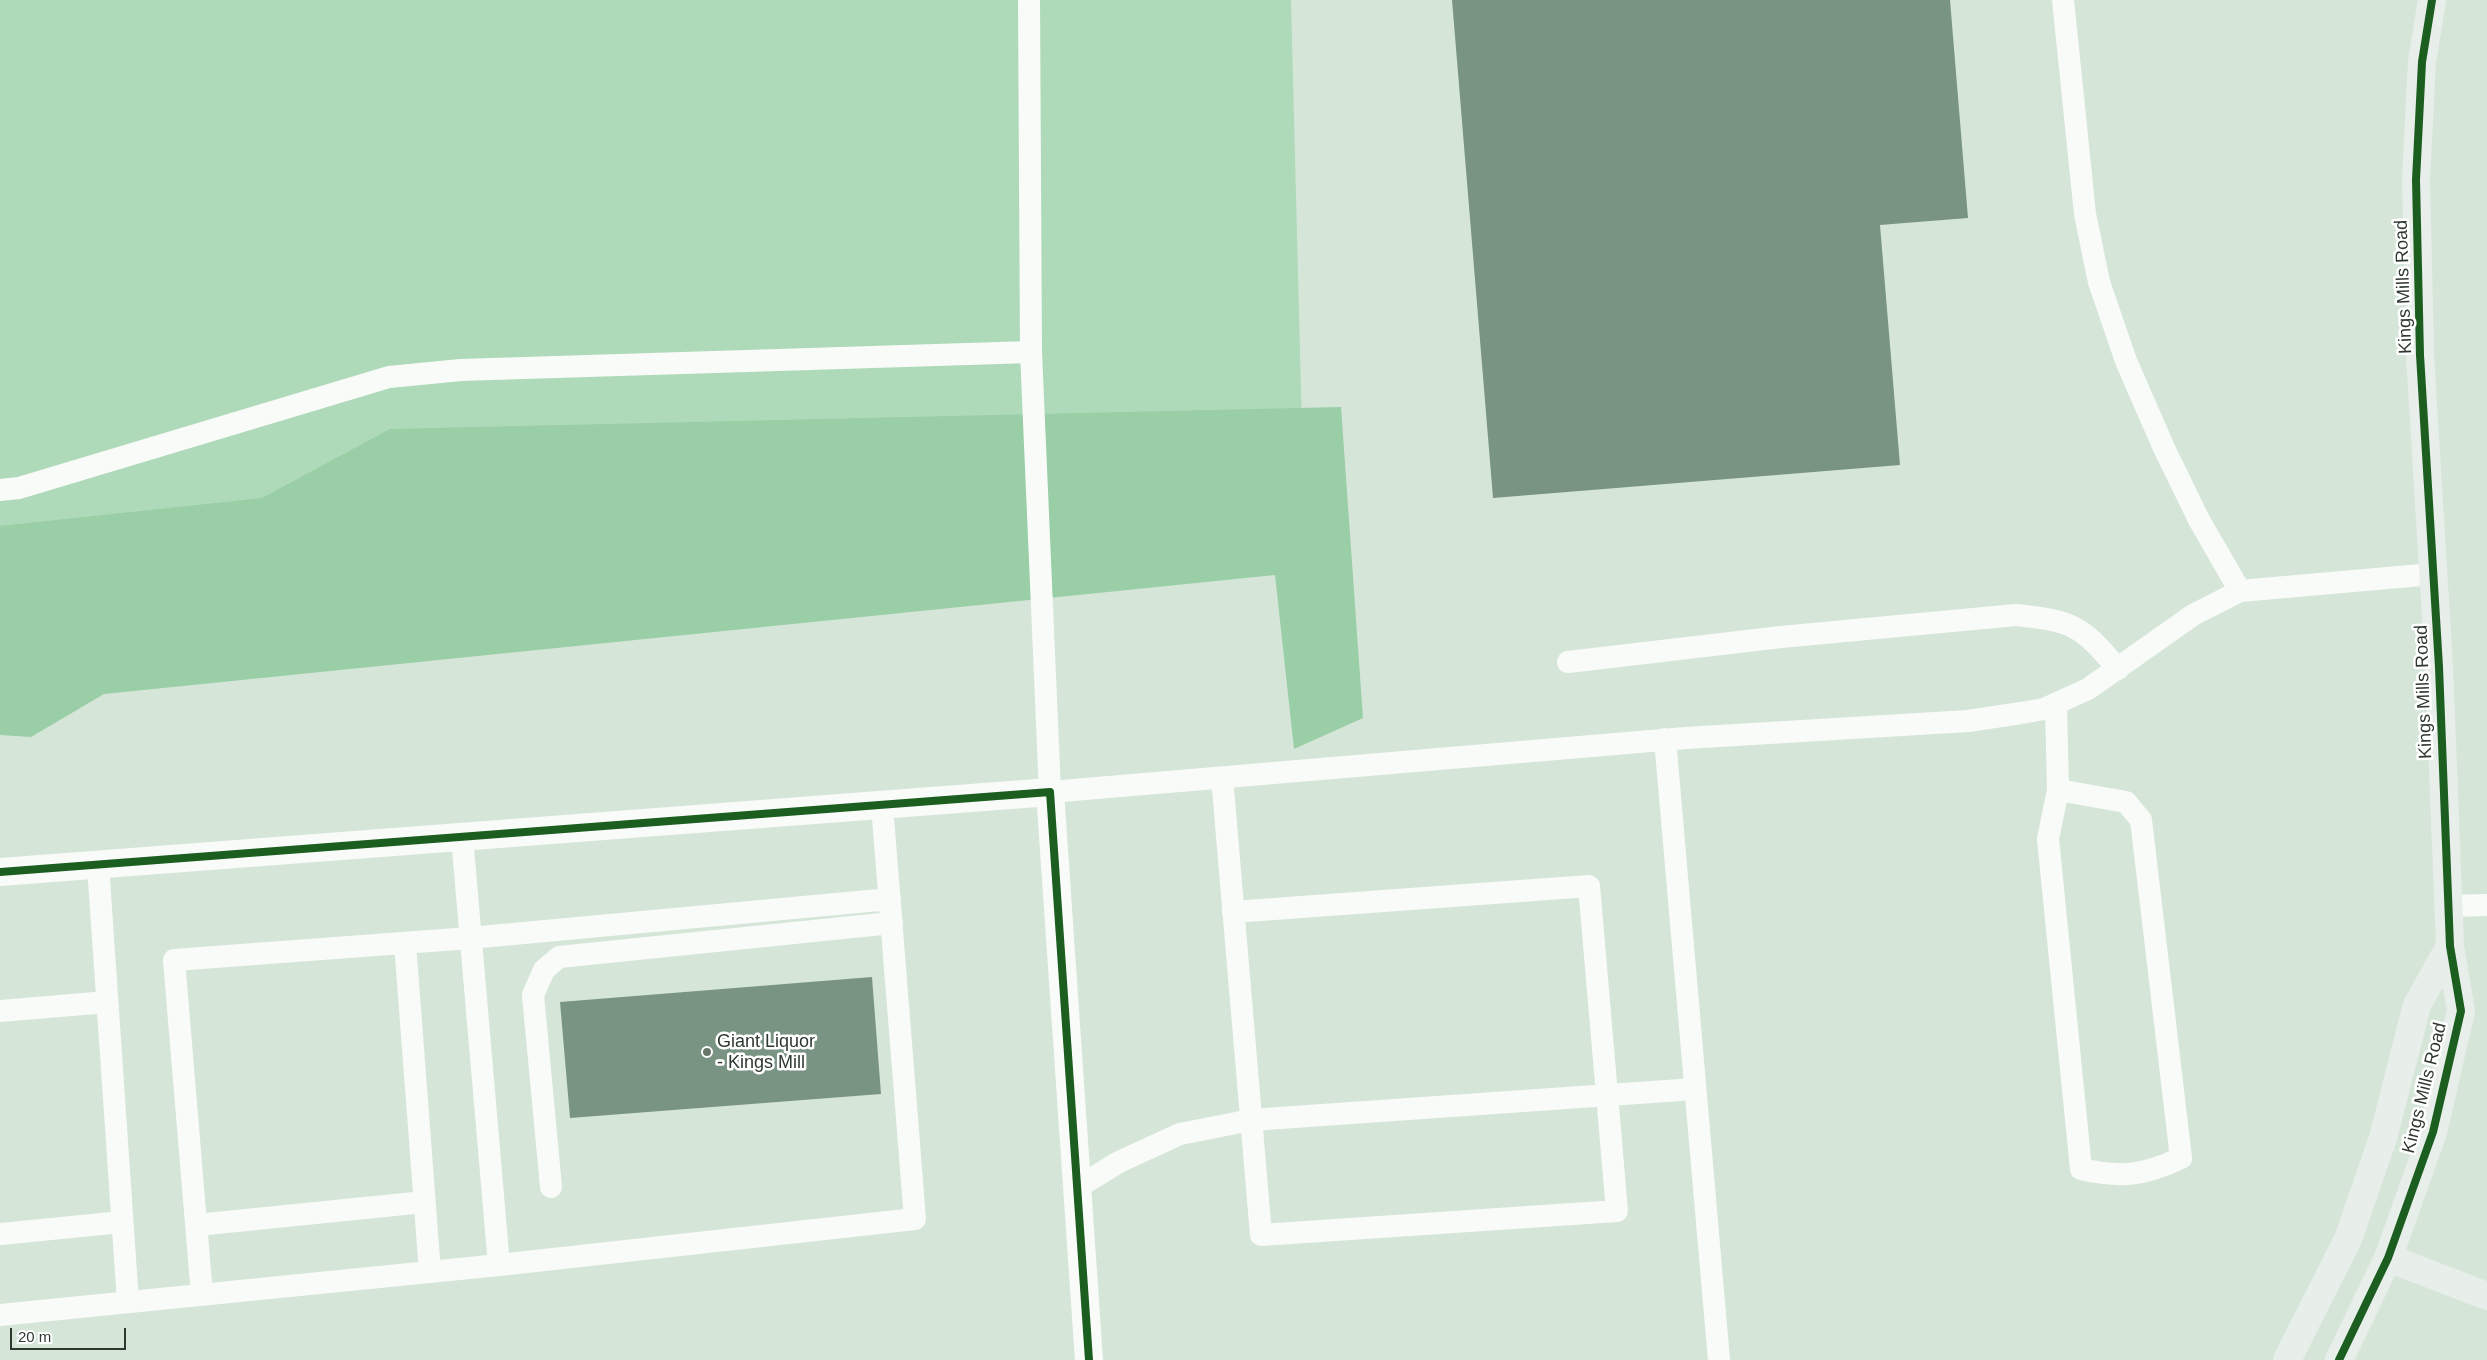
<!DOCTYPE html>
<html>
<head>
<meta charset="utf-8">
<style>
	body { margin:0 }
	#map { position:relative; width:2487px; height:1360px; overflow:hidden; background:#d5e6d8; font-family:Arial,sans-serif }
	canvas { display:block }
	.scale { position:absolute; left:10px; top:1328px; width:116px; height:22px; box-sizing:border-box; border:2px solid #2d392f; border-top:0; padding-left:6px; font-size:15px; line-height:18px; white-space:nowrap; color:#2d392f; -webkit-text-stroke:4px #fff; paint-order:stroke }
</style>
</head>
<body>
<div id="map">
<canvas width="2487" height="1360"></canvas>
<div class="scale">20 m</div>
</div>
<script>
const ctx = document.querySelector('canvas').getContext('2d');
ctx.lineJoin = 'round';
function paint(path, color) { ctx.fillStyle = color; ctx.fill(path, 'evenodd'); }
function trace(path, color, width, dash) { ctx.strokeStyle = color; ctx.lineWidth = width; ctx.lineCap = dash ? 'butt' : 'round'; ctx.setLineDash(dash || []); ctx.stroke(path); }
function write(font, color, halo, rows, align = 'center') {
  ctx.font = font + ' Arial,sans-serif'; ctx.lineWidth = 5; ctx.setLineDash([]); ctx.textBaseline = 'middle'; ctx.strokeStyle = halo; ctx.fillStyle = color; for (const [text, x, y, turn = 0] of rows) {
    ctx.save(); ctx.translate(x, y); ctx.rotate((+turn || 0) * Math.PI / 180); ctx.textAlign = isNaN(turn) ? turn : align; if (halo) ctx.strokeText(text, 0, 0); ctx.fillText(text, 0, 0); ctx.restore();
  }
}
paint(new Path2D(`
	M0 0H1291L1305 547 0 674Z`), '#afdab9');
paint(new Path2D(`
	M1341 407 1363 718 1294 749 1275 575 104 694 31 737 0 735V526L262 498 390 429Z`), '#99cea6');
paint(new Path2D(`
	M1452 0H1950L1968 218 1880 225 1900 465 1493 498Z
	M872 977 881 1094 570 1118 560 1002Z`), '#7a9483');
trace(new Path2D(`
	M1029 0 1031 352 1050 792 1686 738 1968 721 2021 713 2044 709 2088 689 2193 615 2240 591 2433 574
	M2063 0 2085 214 2099 282 2126 361 2164 448 2199 520 2240 591
	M0 490 19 488 389 377 461 370 1031 352
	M1568 662 1781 637 2016 615C2073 621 2081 625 2118 669
	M2056 704 2058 790 2048 839 2081 1169C2121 1178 2143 1176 2181 1158L2141 820 2126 802 2058 790
	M1665 739 1719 1360
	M1222 777C1235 930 1248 1082 1261 1235L1617 1211 1589 886 1233 912
	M462 837 499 1265
	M98 865 128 1302
	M2449 906 2487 905
	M405 943 430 1272
	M0 1011 107 1002
	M551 1187 533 995 544 970 559 957 892 923
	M1078 1187 1119 1162 1180 1134 1251 1120 1695 1089
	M197 1225 424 1202
	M0 1234 122 1222
	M202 1295 174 960 470 938 890 899
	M0 1315 499 1265 915 1219 882 805`), '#f9fbf9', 22);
trace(new Path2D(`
	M0 872 1050 792 1089 1360`), '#f9fbf9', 28);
trace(new Path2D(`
	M2388 1258 2487 1296
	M2287 1360 2348 1239 2383 1138 2417 1005 2450 946
	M2339 1360 2388 1258 2433 1132 2461 1011 2450 946 2439 667 2420 355 2416 180 2422 62 2432 0`), '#e8eeea', 28);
trace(new Path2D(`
	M0 872 1050 792 1089 1360
	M2339 1360 2388 1258 2433 1132 2461 1011 2450 946 2439 667 2420 355 2416 180 2422 62 2432 0`), '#1b5e20', 8);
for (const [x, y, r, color] of [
	[707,1052,5,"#68766a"]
]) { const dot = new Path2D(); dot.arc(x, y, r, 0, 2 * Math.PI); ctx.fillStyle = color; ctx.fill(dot); trace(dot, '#fff', 2); }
write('18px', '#2d392f', '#fff', [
	["Kings Mills Road",2404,287,-92],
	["Kings Mills Road",2424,692,-92],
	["Kings Mills Road",2425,1088,-76]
]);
write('18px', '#2d392f', '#fff', [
	["Giant Liquor",717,1042],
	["- Kings Mill",717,1063]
], 'left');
</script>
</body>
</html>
